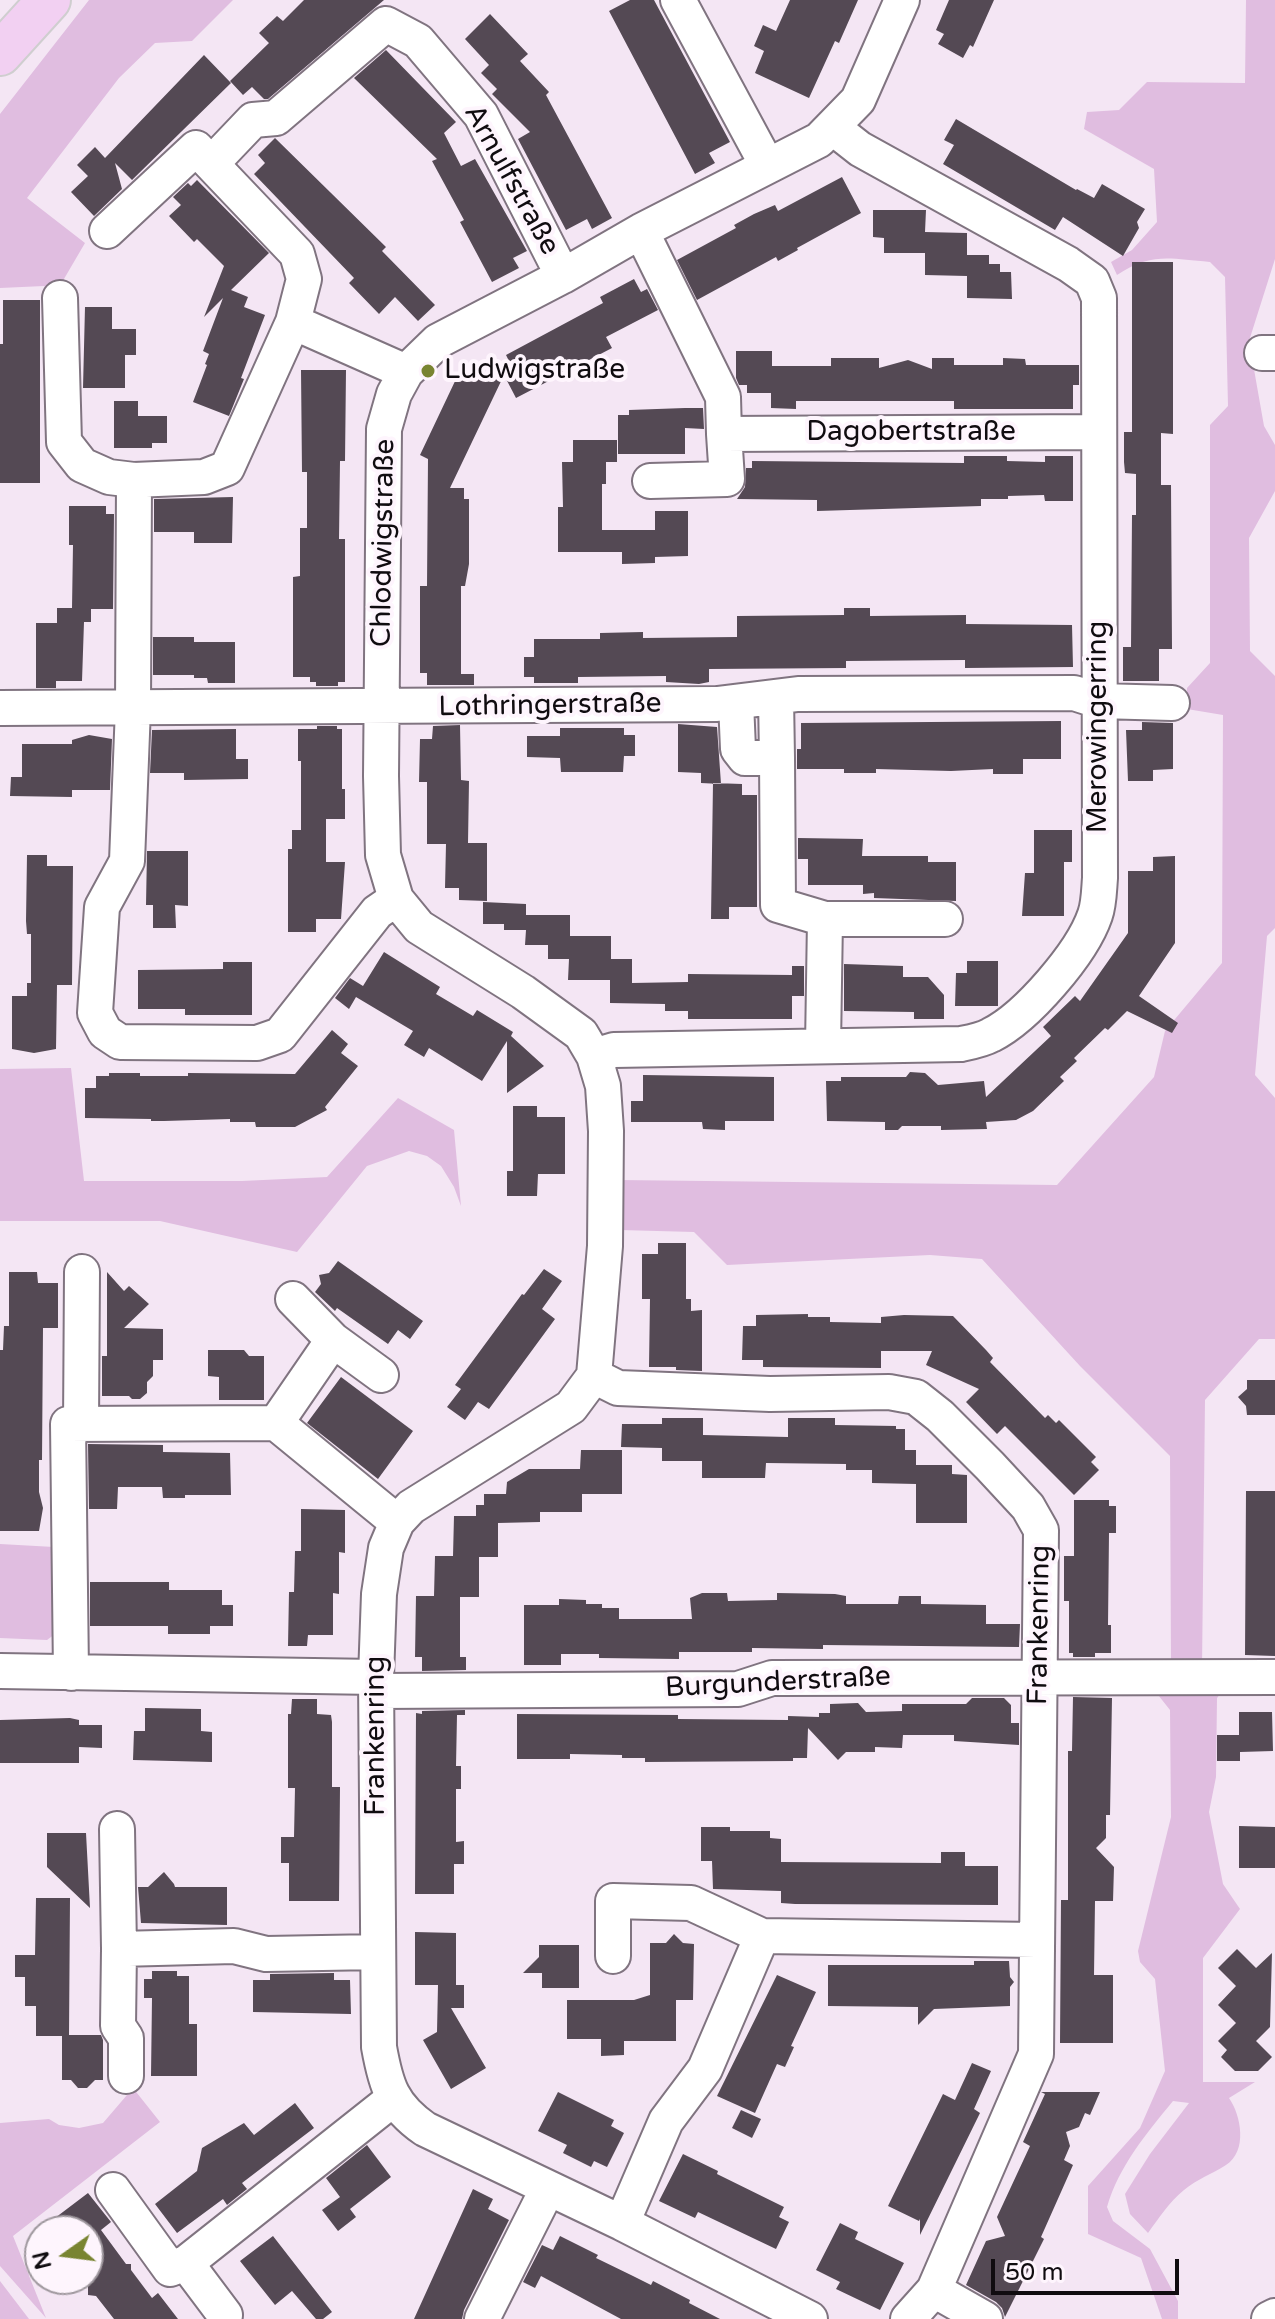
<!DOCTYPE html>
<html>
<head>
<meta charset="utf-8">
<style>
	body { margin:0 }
	#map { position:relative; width:1275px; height:2319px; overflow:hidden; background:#f4e6f4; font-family:"Varela Round",sans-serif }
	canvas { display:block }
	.north { position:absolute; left:24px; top:2215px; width:80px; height:80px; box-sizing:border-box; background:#fef5fd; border:2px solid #9f989e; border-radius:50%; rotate:256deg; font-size:22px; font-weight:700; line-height:32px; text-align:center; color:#100c10 }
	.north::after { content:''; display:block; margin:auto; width:28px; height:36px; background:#798431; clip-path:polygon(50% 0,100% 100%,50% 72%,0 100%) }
	.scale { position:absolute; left:991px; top:2259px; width:188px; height:36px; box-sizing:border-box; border:4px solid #100c10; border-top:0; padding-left:10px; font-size:24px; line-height:28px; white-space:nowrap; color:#100c10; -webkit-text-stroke:6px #fef5fd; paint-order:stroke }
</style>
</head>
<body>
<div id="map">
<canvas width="1275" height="2319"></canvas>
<div class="north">N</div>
<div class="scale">50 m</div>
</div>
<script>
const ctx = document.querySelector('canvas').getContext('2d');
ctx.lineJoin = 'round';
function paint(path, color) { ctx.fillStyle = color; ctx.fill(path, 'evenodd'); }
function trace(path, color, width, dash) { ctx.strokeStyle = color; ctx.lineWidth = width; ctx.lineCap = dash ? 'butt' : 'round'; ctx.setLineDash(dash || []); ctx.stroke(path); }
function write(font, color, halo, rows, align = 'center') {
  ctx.font = font + ' "Varela Round",sans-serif'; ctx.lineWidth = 8; ctx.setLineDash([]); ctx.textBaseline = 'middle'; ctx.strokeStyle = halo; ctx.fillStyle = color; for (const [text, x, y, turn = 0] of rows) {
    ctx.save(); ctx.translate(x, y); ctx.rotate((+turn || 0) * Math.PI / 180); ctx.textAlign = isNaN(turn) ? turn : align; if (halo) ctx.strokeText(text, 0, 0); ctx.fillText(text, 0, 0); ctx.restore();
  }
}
paint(new Path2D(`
	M89 0H233L192 41 155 43 119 78 27 198 85 243 54 296 44 286 0 288V114Z
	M1246 0H1275V259L1249 341 1264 426 1275 445V491L1249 538 1250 651 1275 676V928L1267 936 1255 1075 1275 1098V1339H1259L1205 1400 1202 1668 1171 1665 1170 1456 1080 1366 982 1259 930 1255 727 1265 694 1232 620 1230 618 1180 1057 1185 1154 1077 1165 1031 1222 963 1223 715 1187 709V688L1210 663V425L1228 406 1225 277 1210 262C1169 259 1153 252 1117 275L1111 262 1132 250 1157 222 1154 169 1084 129 1087 112 1119 110 1147 82 1245 83Z
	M71 1068 84 1181H242L327 1177 398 1098 454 1130 461 1206 454 1187 441 1166 427 1156 409 1151 367 1166 297 1252 160 1221H0V1069Z
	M0 1544 54 1547 63 1628 47 1640 0 1638Z
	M1151 1686 1226 1687 1217 1698 1216 1777 1209 1812 1223 1884 1240 1909 1203 1958V2082H1255L1229 2098C1241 2115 1248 2151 1226 2165 1212 2174 1197 2179 1184 2190 1169 2202 1159 2218 1148 2233L1130 2214 1125 2194 1150 2154 1189 2103 1173 2101C1146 2134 1119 2166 1107 2207L1113 2221 1150 2249 1178 2301V2319H1162L1141 2258 1088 2234V2186L1140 2128 1165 2071 1155 1979 1140 1962 1138 1951 1171 1817 1170 1710Z
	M133 2088 160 2122 13 2236 46 2318 0 2266V2123L49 2119 59 2125 79 2128 103 2123Z
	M0 2281 29 2319H0Z`), '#e0bde0');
paint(new Path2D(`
	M304 0H384L268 99H264L252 87 243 95 230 81 269 43 259 33 277 16 283 21Z
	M630 0H654L730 142 709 153 715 163 695 174 609 11Z
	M790 0H858L839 43 835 41 809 98 755 73 764 51 754 46 763 25 776 31Z
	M949 0H994L973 47 970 45 963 58 938 44 944 34 936 30Z
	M490 14 528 54 520 61 549 92 546 95 612 218 592 229 587 219 566 230 518 139 530 132 492 94 497 89 481 73 489 65 465 39Z
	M386 50 456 122 444 133 461 166 475 159 527 251 513 258 519 268 492 282 460 222 464 220 432 161 437 159 354 78Z
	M204 55 231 83 132 180 115 163 122 189 94 216 71 192 88 176 77 165 95 147 105 158Z
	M956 119 1076 190 1077 189 1094 198 1102 184 1145 209 1137 222 1139 228 1123 256 1063 217 1055 230 943 164 954 145 944 140Z
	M275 138 386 247 382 251 435 305 418 321 395 297 379 314 349 283 354 278 254 174 265 163 258 155Z
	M842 177 861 213 797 248 798 250 778 261 776 257 697 300 677 260 736 228 734 225 754 214 775 205 778 211Z
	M197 180 269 253 231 290 248 297 244 307 265 315 241 378 244 379 229 416 193 402 207 365 205 364 209 354 203 351 223 298 204 317 224 266 197 239 194 242 169 216 181 205 173 197 188 183 191 186Z
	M873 210H926L925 232 967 233V255H989V264H1000V272H1011L1012 299 967 298V276L925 275V253H884V238L873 237Z
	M1132 262H1173V434L1161 433V485H1171L1172 649H1159V681H1123V647H1131L1132 515H1136V474L1125 473 1124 462V432H1132Z
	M634 279 641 292 647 289 658 310 606 337 612 348 516 398 504 375 450 488H464V499H469V564L465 586H461V674H474V685H427V673H420V586H427L428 459 420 455 457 377 467 382 472 372 486 379 511 365 506 355 603 303 600 297Z
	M3 300H40V483H0V344H3Z
	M85 307H112V329H136V355H125V388H83Z
	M736 351H772V366H831V358H879V368L908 360 932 369V358H954V365H1003V358L1025 359 1026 365H1079V385H1073V409H954V401H796V409L771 408V393H747V385H739L736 378Z
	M301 370H346L345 461H340L339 539H345V682H338V686H316V682H310V677H293V577L300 576V528H307V472H302Z
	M114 401H138V416H167V443H152V448H114Z
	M685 408H703L704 429 685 428V454H618V415H629V410Z
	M573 440H617V462H606V484H602V530H655V511H688V556L655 557V563L622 564V552H558V507H563L562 462H573Z
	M964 456H1007V461L1045 462V456H1073V501H1045L1044 495 1008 496V499H981V506L817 511V500L737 499 745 487 746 468H752V461L964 463Z
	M233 497 232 543H194V532H154V499Z
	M69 506H106V514H114L113 609H91V622H84L82 681H56V688H36V623H57V608H72L73 545H69Z
	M844 608H870V616L966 615V624L1072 625 1073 667 965 668V660L846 661V668L709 669V682L699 684 666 682V676L578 677V683H534V677H524V657H534V639H600V633L643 632V638L737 637V616L844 615Z
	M153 637H194V642H235V683H208L207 678H194V675H153Z
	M1061 721V759H1023V774H993V769L951 771 876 769V773H844V769H797V749H801V723Z
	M1142 722 1173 723V769L1153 770V781H1128L1126 730H1142Z
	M678 724 717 727 721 784 701 783V773L678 772Z
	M460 725 461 780 469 781 468 843H487V901L459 900V888H445L446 844H427V782H419L420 739H432L433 726Z
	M317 726H337V729H342V789H345V819H326V862H345L341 919H316V932H288V849H292V830H301V761H298V729H317Z
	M560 728H624V735H635V756H624L623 772H561L560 758 527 757V736H560Z
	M236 729V759H248V779L184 780V773H150L152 730Z
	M89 735 112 739 110 790H72V797L10 796 11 777H22V744H72V740Z
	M713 783 742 784V795H757V907H729V919H711Z
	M1034 830H1072V862H1064V916H1022L1025 873H1034Z
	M798 838 863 839 862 856H928V862H956V901L874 898V893L863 894V885H808V859H798Z
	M147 851H188V906L175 905 176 928H153V905H146Z
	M27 855H47V866H73L72 985H57L56 1049 34 1053 12 1049V996H27V983H31V934H27L26 921Z
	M1175 856V943L1139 996 1178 1023 1172 1033 1127 1011 1108 1030 1105 1028 1074 1058 1077 1061 1060 1077 1064 1081 1033 1111 1016 1120 986 1122 987 1129 941 1130V1126H902L898 1130H885V1122L827 1121 826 1081H841V1077H906L910 1072 925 1073 938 1085 984 1081 986 1097 1051 1036 1043 1027 1075 996 1080 1001 1128 933V871H1153V857Z
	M483 902 526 904V915H570V936H611V959H632V983L688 982V974L792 975V966H804V996H792V1019H688V1011H665V1004L610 1003V980H568L569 959H548V945H525L526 930H504V924H483Z
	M384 952 440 987 436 994 473 1016 477 1010 513 1032 511 1036 544 1066 507 1093V1041L482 1081 429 1048 424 1057 404 1045 413 1031 356 997 349 1009 335 998 350 978 363 986Z
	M967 961H998V1006H955L956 973H967Z
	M223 962H252V1015H185V1009H138V970L223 969Z
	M844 964 903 966V977H928L944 995V1019H914V1012L844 1011Z
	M332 1030 348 1044 341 1053 358 1066 325 1107 327 1110 295 1127H256L255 1122H230V1119L164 1121H151V1119L85 1118V1088H96V1076H109V1073H140V1076H188V1073L295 1074Z
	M643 1075 774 1077V1121H725V1130L703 1129 702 1122H631V1101H643Z
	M513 1106H537V1117H565V1174H538L537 1196H507V1171H513Z
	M658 1243H686V1299H691V1311L702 1310V1371L676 1370V1367H649L650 1299H642V1254H658Z
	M338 1261 423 1321 410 1339 398 1330 388 1344 337 1308 335 1311 315 1292 321 1284 319 1275 329 1273Z
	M544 1269 562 1281 542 1309 555 1319 489 1409 478 1402 465 1420 447 1407 461 1389 455 1385 522 1294 524 1295Z
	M9 1272H37L38 1283H58V1328H43L42 1460H39V1492L43 1508 39 1531H0V1350H3L4 1326H9Z
	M107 1272 124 1291 129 1286 149 1304 124 1328 163 1329V1360H153V1376L147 1382V1393L140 1399H132L129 1396H102V1356H107Z
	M808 1314V1317H830V1322L881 1323V1317L904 1315 953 1316 986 1350 993 1358 990 1362 1045 1418 1048 1415 1056 1423 1059 1420 1096 1457 1091 1462 1099 1470 1074 1495 1005 1426 997 1434 966 1402 979 1389 926 1365 932 1351H881V1368L763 1367V1360H742L743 1326H756V1315Z
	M208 1350H244L249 1356H264V1400H219V1377L208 1376Z
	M341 1377 413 1431 378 1479 307 1423Z
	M1247 1380H1275V1415H1247L1246 1406 1238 1397 1247 1389Z
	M662 1418H703V1435L788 1437V1418H835V1425L896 1426V1429H905V1450H916V1465H952V1474L967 1475V1523H916V1484L872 1483V1470H846V1464L766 1463 765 1478H702V1461H662V1448L621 1447 622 1424H662Z
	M88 1444 163 1445V1452L230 1453 231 1495H185V1498H163L162 1487H118L117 1509H89Z
	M581 1450H622V1494H582V1512H540V1522L498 1523V1557H479V1597H460V1657H466V1670L422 1671V1657H415L416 1596H434L435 1556H453L454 1516H476V1505H484V1494H506L507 1482 529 1469H580Z
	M1246 1491H1275V1656L1245 1655Z
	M1074 1500H1109V1506H1116V1533H1109L1108 1625H1111V1653H1095V1657H1073V1653H1069V1601H1064V1556H1074Z
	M301 1509 345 1510V1553L339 1552V1594L333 1593V1635H308L307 1646H288L289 1592H294L295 1551H301Z
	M90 1582H169V1590H222V1605H233V1626H210V1634H168V1626H90Z
	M702 1593H727L728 1601 777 1600V1593L835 1594 846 1596V1604H898L899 1596H921V1604L986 1605V1624H1020L1019 1647 823 1645V1649L752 1648V1652H679V1659L599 1658V1654H561V1665H524V1605H559V1599L586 1600V1604H602V1608H619V1619H692L690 1598Z
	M1073 1697 1112 1698 1110 1815H1106V1838L1096 1848 1114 1867 1113 1901H1095L1094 1975H1113V2043H1060L1061 1900H1068V1751H1072Z
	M972 1698H1004L1011 1705V1723H1019V1745L954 1741V1735H903L902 1748 875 1747V1752H846L838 1760 808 1728 807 1758H793V1761L645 1762V1758H622V1755L570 1754V1759H517V1714L678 1715V1719L788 1720V1716L819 1717V1713H830V1704L858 1703 866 1712 902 1711V1704H966Z
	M292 1699H317V1714L331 1715 332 1722V1787H340L339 1901H289V1863H281V1837H294L295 1788H288V1714H291Z
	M145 1708 201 1709V1731L212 1732V1762L133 1760 134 1731H145Z
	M465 1710V1715H457L456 1766H461V1789H456V1842L464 1841V1864H454V1894H415L416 1713 422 1714V1711Z
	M1239 1712H1272L1273 1751 1240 1752V1761H1217V1735H1239Z
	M70 1718 79 1720V1725H102V1748L79 1747V1763H0V1720Z
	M1239 1826 1275 1827V1868H1239Z
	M701 1827H730V1831H770V1838L781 1839V1862L941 1863V1852H965V1866H998V1905L795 1904 781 1903V1891L713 1889 712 1861H701Z
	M47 1833H86L90 1908 47 1867Z
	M164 1872 174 1884 175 1887H227V1925L141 1923 138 1887H148Z
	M36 1898H70L69 2035H101L103 2040V2080H95L87 2088H78L71 2080H62V2036H36V2006H25V1977H15V1955H35Z
	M415 1932 456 1933V1985H464V2008H451L486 2068 451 2089 423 2040 437 2032 438 1985H415Z
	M674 1934 683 1943 694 1944 693 2000H676V2041H624V2055L601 2056V2039H567V2000H634L650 1995V1943H666Z
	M539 1945H579V1988H542V1973H523L539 1957Z
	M1237 1949 1256 1968 1272 1953 1270 2027 1256 2041 1272 2057 1258 2071H1235L1221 2057 1227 2050 1218 2041 1236 2023 1218 2005 1236 1986 1218 1968Z
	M974 1961H1009L1010 1977 1014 1982 1010 1987V2006L934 2009 918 2025V2007L828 2006V1965H974Z
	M152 1971H177V1976H189V2024H197V2076H151L152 1998H144V1979H152Z
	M334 1973V1980H350L351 2014 253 2012V1980H270V1974Z
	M777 1975 816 1992 791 2046 794 2047 785 2067 777 2064 755 2113 717 2096Z
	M972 2063 991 2071 974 2109 980 2113 920 2235V2219L919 2221 888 2206 943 2094 955 2100Z
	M558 2092 614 2120 611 2126 624 2133 607 2167 594 2161 591 2167 563 2153 567 2145 538 2131Z
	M1041 2092H1100L1090 2115 1085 2113 1079 2127 1066 2132 1070 2146 1064 2160 1073 2165 1041 2237 1044 2239 1005 2317 1002 2308 996 2302 966 2285 986 2241 1005 2236 997 2217 1030 2146 1023 2142 1045 2094Z
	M295 2103 314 2128 242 2183 247 2189 227 2205 223 2199 177 2233 155 2204 197 2171 202 2148 244 2123 254 2135Z
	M741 2110 761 2119 752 2138 732 2128Z
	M367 2145 391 2177 350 2209 356 2217 338 2231 322 2210 340 2197 326 2178Z
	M683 2154 718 2171 717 2174 784 2207 779 2217 789 2222 776 2249 698 2212 695 2218 659 2201Z
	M473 2189 493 2199 488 2209 509 2220 464 2310 462 2319H414Z
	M88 2193 111 2222 101 2230 126 2264H131V2270L152 2298 158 2293 178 2319H114L96 2296 88 2295V2231H65L55 2218Z
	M840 2223 858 2232 855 2239 904 2263 880 2310 836 2289 840 2282 816 2270Z
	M273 2236 332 2312 323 2319H316L292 2291 275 2305 240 2261Z
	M560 2236 598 2255 596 2258 633 2276 651 2285 653 2281 690 2300 689 2303 720 2319H621L541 2276 535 2288 523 2282 542 2245 553 2250Z`), '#544954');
const minor = new Path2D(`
	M678 0 767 165
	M212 163 253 120 276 118 386 24 418 41 481 115 563 276
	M641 231 723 397 724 434 1098 432
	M60 298 64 442 82 465 109 477 134 480 204 477 227 468 293 322 304 279 297 254 196 148 107 231
	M293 322 406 372
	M1262 353H1275
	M134 480 133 708 127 861 102 907 95 1013 105 1032 120 1042 257 1043 280 1035 377 912 396 899
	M650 481 727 479 724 434
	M776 697 777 758
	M736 702 738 749 745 758H777L778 905 825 919 823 1046
	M0 708 717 704 798 694 1074 693 1099 701 1172 703
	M825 919H945
	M594 1056 614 1050 961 1044C971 1042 982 1040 991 1035 1027 1017 1082 953 1095 915 1099 904 1099 890 1100 878L1099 298 1092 281 1068 264 860 149 832 127
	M293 1299 333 1340
	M594 1376 618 1388 770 1394 889 1392 916 1397 940 1416 990 1466 1028 1507 1041 1530 1036 2054 934 2290 908 2319
	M276 1423 333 1340 381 1375
	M81 1425 82 1272
	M0 1671 376 1677
	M71 1673 68 1424 276 1423 397 1522
	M376 1691 738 1689 772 1678 1275 1677
	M117 1829 119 1949
	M762 1936 1036 1940
	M613 1956V1901L691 1903 762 1936 705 2069 666 2121 622 2223
	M126 2076V2038L118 2026 119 1949 234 1946 266 1954 378 1952
	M113 2190 170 2269 186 2263 393 2099
	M186 2263 225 2315
	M934 2290 985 2319
	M482 2319 548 2188
	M810 2319 622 2223 425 2129C392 2106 386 2086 379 2047L376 1677 379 1594 386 1548 397 1522 411 1507 571 1407 594 1376 605 1246 606 1131 603 1086 594 1056 581 1034 523 992 419 927 396 899 383 855 381 776 384 429 394 394 406 372 438 341 563 276 641 231 819 140 858 100 902 0
	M1269 2319 1275 2316`);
const major = new Path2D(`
	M0 54 49 0`);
trace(minor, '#807480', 38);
trace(major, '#cfcecf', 46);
trace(minor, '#fff', 34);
trace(major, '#f2d0f2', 42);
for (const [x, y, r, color] of [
	[428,371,8,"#798431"]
]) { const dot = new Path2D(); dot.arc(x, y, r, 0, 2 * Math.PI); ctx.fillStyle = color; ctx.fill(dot); trace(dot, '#fef5fd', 3); }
write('28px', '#100c10', '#fef5fd', [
	["Arnulfstraße",511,180,61],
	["Dagobertstraße",911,433],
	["Chlodwigstraße",384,543,-89],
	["Lothringerstraße",550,706,-1],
	["Merowingerring",1099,727,-90],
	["Frankenring",1040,1625,-89],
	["Burgunderstraße",778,1683,-3],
	["Frankenring",377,1736,-90]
]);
write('28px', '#100c10', '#fef5fd', [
	["Ludwigstraße",444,371]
], 'left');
</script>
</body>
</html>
